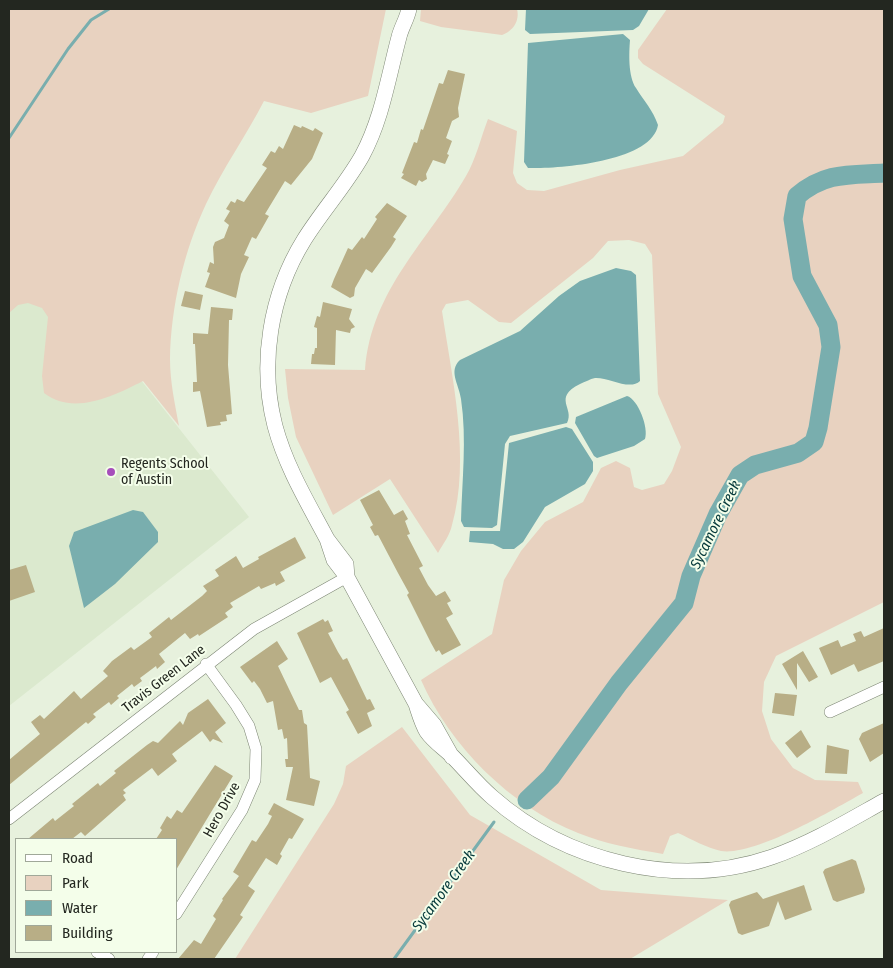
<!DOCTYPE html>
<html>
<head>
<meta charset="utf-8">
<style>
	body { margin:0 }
	#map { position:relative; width:893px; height:968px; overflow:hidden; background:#e7f1dd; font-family:"Fira Sans Condensed",sans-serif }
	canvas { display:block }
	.frame { position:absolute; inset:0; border:10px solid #232720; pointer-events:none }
	.legend { position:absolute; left:15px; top:838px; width:162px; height:115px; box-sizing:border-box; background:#f4feea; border:1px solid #a0a899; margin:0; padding:6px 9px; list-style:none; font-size:15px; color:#232720 }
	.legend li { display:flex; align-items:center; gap:10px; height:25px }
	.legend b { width:25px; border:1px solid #a0a899 }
</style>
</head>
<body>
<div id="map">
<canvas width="893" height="968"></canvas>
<div class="frame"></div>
<ul class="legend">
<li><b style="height:6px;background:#fff"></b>Road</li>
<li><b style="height:14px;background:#e8d2c0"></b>Park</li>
<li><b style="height:14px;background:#79aeae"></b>Water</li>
<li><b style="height:14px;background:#b8ae86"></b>Building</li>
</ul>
</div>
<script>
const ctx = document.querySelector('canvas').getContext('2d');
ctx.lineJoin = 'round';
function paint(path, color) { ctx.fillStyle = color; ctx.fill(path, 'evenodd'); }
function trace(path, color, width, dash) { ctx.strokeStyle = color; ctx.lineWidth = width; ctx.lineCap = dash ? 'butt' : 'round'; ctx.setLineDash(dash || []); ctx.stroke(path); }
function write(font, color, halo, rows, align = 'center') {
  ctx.font = font + ' "Fira Sans Condensed",sans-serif'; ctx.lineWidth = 4; ctx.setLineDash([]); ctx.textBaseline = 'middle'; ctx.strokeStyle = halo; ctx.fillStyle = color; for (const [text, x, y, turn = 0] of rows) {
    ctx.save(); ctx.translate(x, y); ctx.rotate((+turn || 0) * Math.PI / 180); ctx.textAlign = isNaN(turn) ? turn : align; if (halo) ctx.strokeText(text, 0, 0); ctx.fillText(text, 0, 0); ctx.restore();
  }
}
paint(new Path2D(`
	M9 213 249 517 9 706Z`), '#dbe9ce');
paint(new Path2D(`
	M9 9H386L368 96 311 113 264 101C246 136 223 168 206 204 184 251 171 306 170 359 170 382 175 404 179 426L143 381C114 396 73 416 44 393L42 376 48 317 42 308 28 303 18 305 9 313Z
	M421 9H517C520 21 513 31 502 35L441 27 420 21Z
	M667 9H884V602L776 656 764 682 762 711 771 739 793 768 815 780 858 782 863 793C832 810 756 856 721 851 707 848 691 839 678 833L670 836 663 854C634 849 605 844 578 833 510 806 450 746 421 680L492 634 504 580 521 551 545 522 583 502 601 468 616 461 630 468 634 487 642 490 664 484 672 471 681 447 658 394 652 255 645 244 629 240 608 241 593 258 511 323 499 322 468 300 446 304 442 311C452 378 471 459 452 525 450 535 443 544 438 553L390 479 333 515 296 437 288 398 285 369 365 370C371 290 428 241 466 176 476 159 481 137 488 119L517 131 513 173 517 183 527 190 544 191 620 170 683 156 723 123 725 116 643 64 638 58V50Z
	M402 727 470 815 601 890 728 900 630 959H235L334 804 343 784 346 766Z`), '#e8d2c0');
paint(new Path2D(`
	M526 9H649L639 26 633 30 530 34 525 30Z
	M623 34 630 40C629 53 628 76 636 88 644 101 653 110 658 125 652 162 558 169 528 168L524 162 528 43Z
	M616 268 631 271 636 275 640 381C630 391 608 377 595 378 590 379 585 382 580 384 552 398 575 408 567 423L510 436 505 444 497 525 492 528 464 527 461 521C462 481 467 439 461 399 459 384 448 371 460 360L520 331 559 296 580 281Z
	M627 396C638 399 649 428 645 439L634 446 597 458 594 456 575 423 576 417Z
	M566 427 572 429 593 462V471L585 484 545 507 523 542 514 549H503L493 544 469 542 470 531H500L509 443Z
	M133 510 143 512 158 532V542L115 584 84 608 69 546 74 532Z`), '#79aeae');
trace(new Path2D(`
	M9 138 68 49 91 20 109 9
	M394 959 494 822`), '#79aeae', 3);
trace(new Path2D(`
	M527 800 551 777 619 683 684 603 691 576 718 514 740 475 755 465 798 453 814 442 818 428 831 347 828 325 802 276 793 219 797 196C825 172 849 175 884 173`), '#79aeae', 19);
paint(new Path2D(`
	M448 70 465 74 458 108 459 117 452 121 446 138 452 141 447 154 449 155 445 164 433 160 426 174 427 179 422 182 419 180 416 186 401 178 404 174 402 173 414 142 417 143 421 129 423 130 439 83 443 84Z
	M294 125 301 128 302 126 313 131 315 128 323 133 312 159 291 185 285 181 265 214 269 216 256 239 252 237 244 255 249 257 241 274 236 298 205 287 210 273 207 272 210 262 214 264 213 247 215 242 224 238 229 225 224 221 230 211 226 209 231 201 235 203 237 199 244 202 267 168 262 165 271 151 275 153 279 146 283 149Z
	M387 203 407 216 393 237 396 239 391 247 372 273 366 269 355 288 354 296 350 298 331 287 334 279 348 248 352 250 362 237 364 239 377 219 375 217Z
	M185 291 203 295 200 310 181 306Z
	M323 302 352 309 349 319 355 327 351 329 350 333 336 330 335 365 311 364 312 354H314L315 348H317V328L314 327 317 316 320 317Z
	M211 307 233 309 232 320H229L228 365 232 414 226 415 227 421 220 422 221 425 207 427 200 391 193 392V382H197L195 344H193V333L208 334Z
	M379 490 394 515 403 510 408 519 405 521 410 534 407 535 423 566 419 568 428 585 436 596 445 591 451 601 447 603 453 614 446 618 461 645 442 655 439 650 436 652 431 643 407 595 409 593 398 573 378 535 375 536 370 527 373 525 360 500Z
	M295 537 306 558 280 572 285 581 276 586 275 583 261 589 259 586 230 603 233 607 225 613 228 617 199 636 198 634 190 639 185 633 159 654 165 662 157 669 156 666 140 678 142 681 134 687 132 684 117 696 119 698 111 705 109 702 93 714 96 717 88 724 86 722 9 785V760L40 734 31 722 40 715 44 719 74 691 81 699 88 693 108 676 103 671 112 661 131 647 134 650 152 637 149 633 169 617 171 620 202 596 207 591 203 586 219 576 215 570 236 556 243 568 259 559 258 557Z
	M26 565 35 592 9 601V570Z
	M323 619 325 622 328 620 333 631 328 633 338 652 343 660 347 658 367 700 370 699 375 709 367 713 372 726 358 734 346 712 349 710 331 677 320 683 297 633Z
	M884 628V661L858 672 854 664 831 675 819 648 838 640 841 647 856 641 853 634 861 631 864 637Z
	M277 641 288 659 278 666 299 710H302L304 723 307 725 310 778 320 781 314 806 286 800 293 767H286L285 759H288L287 738 284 739 282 729 278 730 273 701 267 703 260 689 254 681 252 683 240 667Z
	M803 651 818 677 809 682 797 663V690L782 664Z
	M775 693 797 695 794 716 772 713Z
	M208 699 226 723 215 732 223 743 213 739 210 742 202 731 172 754 177 761 158 776 152 768 123 790 126 793 123 795 126 800 85 836 81 832 72 839H28L53 818 55 821 74 806 72 804 98 783 100 786 116 773 114 771 147 745 153 741 158 743 180 721 183 725 188 713Z
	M884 723V753L870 762 859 739 862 733Z
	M801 730 811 747 797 758 785 743Z
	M827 745 849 750 847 774 825 773Z
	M215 765 233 776 176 870V839H156L162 830 160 828 167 816 171 819 177 810 182 813Z
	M274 803 304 819 292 839 289 838 280 854 282 856 277 865 266 858 248 886 255 891 240 915 243 917 214 959H178L194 940 201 944 216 919 213 916 223 900 222 899 239 876 233 872 252 840 256 842 268 824 272 816 268 814Z
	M852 859 856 861 865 889 864 893 837 902 833 900 823 872 825 869Z
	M804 885 812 910 785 920 778 901 769 926 742 935 738 933 729 905 731 901 757 892 763 899Z`), '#b8ae86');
const minor = new Path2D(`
	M830 712 884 687
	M9 819 254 629 347 577
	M176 914 242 810 255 780 256 749 249 726 236 705 206 664
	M97 952 109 959
	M148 959 153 952`);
const tertiary = new Path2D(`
	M327 539C308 503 286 467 275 426 259 364 270 295 304 240 322 211 345 186 362 156 382 119 388 78 399 37 401 28 407 19 409 9
	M347 577 346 564 327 539 334 560 347 577 416 704
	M452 757 434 725 416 704C419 713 422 724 427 732 434 742 444 748 452 756 465 769 477 784 492 797 566 862 677 890 772 857 812 843 848 821 884 801`);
trace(minor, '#7c8573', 12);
trace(tertiary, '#7c8573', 16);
trace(minor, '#fff', 11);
trace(tertiary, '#fff', 15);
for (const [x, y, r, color] of [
	[111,472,5,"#a64ebb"]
]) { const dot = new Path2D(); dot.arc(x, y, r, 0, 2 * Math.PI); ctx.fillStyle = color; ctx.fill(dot); trace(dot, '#f4feea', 2); }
write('14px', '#232720', '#f4feea', [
	["Regents School",121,464],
	["of Austin",121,480]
], 'left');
write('14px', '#232720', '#f4feea', [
	["Travis Green Lane",164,679,-38],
	["Hero Drive",222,810,-61]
]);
write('italic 15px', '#063a3b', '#f4feea', [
	["Sycamore Creek",716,525,-64],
	["Sycamore Creek",444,891,-54]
]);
</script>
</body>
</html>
